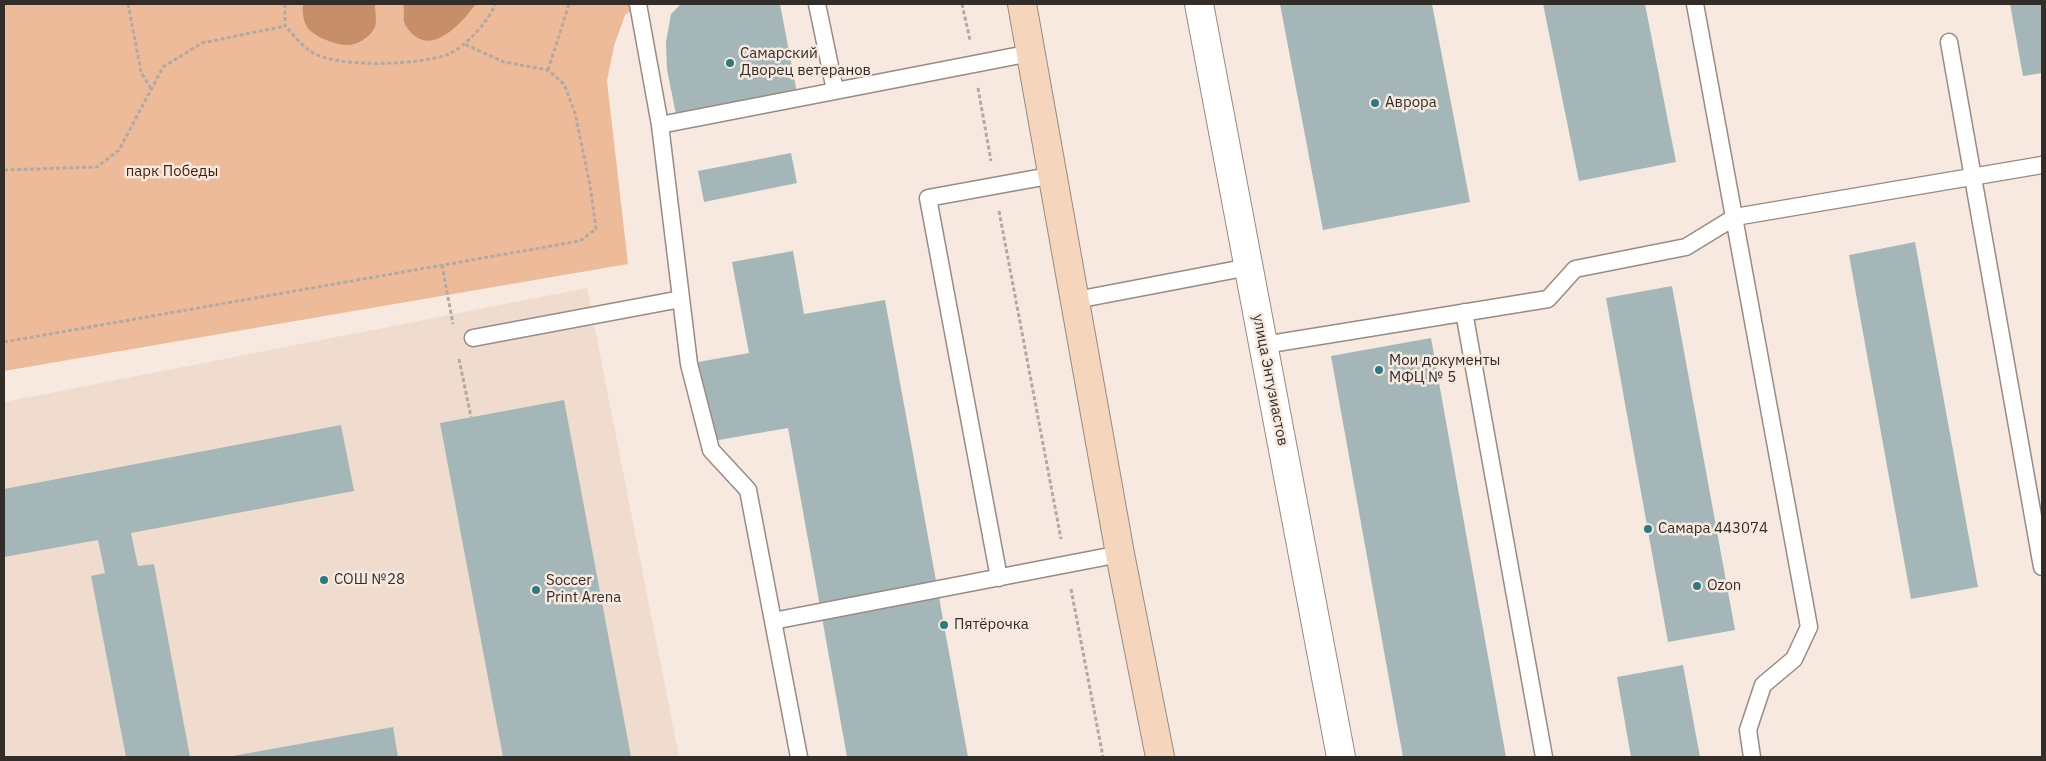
<!DOCTYPE html>
<html>
<head>
<meta charset="utf-8">
<style>
	body { margin:0 }
	#map { position:relative; width:2046px; height:761px; overflow:hidden; background:#f7e9e0; font-family:"IBM Plex Sans",sans-serif }
	canvas { display:block }
	.frame { position:absolute; inset:0; border:5px solid #322d29; pointer-events:none }
</style>
</head>
<body>
<div id="map">
<canvas width="2046" height="761"></canvas>
<div class="frame"></div>
</div>
<script>
const ctx = document.querySelector('canvas').getContext('2d');
ctx.lineJoin = 'round';
function paint(path, color) { ctx.fillStyle = color; ctx.fill(path, 'evenodd'); }
function trace(path, color, width, dash) { ctx.strokeStyle = color; ctx.lineWidth = width; ctx.lineCap = dash ? 'butt' : 'round'; ctx.setLineDash(dash || []); ctx.stroke(path); }
function write(font, color, halo, rows, align = 'center') {
  ctx.font = font + ' "IBM Plex Sans",sans-serif'; ctx.lineWidth = 5; ctx.setLineDash([]); ctx.textBaseline = 'middle'; ctx.strokeStyle = halo; ctx.fillStyle = color; for (const [text, x, y, turn = 0] of rows) {
    ctx.save(); ctx.translate(x, y); ctx.rotate((+turn || 0) * Math.PI / 180); ctx.textAlign = isNaN(turn) ? turn : align; if (halo) ctx.strokeText(text, 0, 0); ctx.fillText(text, 0, 0); ctx.restore();
  }
}
paint(new Path2D(`
	M587 288 679 757H4V402Z`), '#f0dbcf');
paint(new Path2D(`
	M4 4H641L625 15 614 46 607 81 628 264 4 371Z`), '#edbb9a');
paint(new Path2D(`
	M303 4H375C375 10 377 22 375 27 371 36 359 44 350 45 337 46 314 37 307 27 303 20 302 11 303 4Z
	M403 4H476C460 25 428 61 406 26 401 18 406 12 403 4Z`), '#c68f6a');
paint(new Path2D(`
	M681 4H780L797 93 677 119 667 70 666 42 671 14Z
	M1280 4H1432L1470 202 1323 230Z
	M1543 4H1645L1676 162 1579 181Z
	M2010 4H2042V73L2023 76Z
	M791 153 797 183 704 202 698 171Z
	M1915 242 1978 587 1911 599 1849 255Z
	M793 251 804 314 885 300 968 757H847L788 428 713 441 698 362 749 353 732 262Z
	M1672 286 1735 630 1668 642 1606 298Z
	M1431 338 1506 757H1403L1331 356Z
	M564 400 631 757H503L440 423Z
	M341 425 354 491 131 533 138 566 154 564 190 757H126L91 576 105 573 98 540 4 557V489Z
	M1683 665 1700 757H1631L1617 677Z
	M393 727 398 757H233V756Z`), '#a5b6b8');
const lane = new Path2D(`
	M638 4 660 125 689 364 711 450 748 490 799 757
	M817 4 835 90
	M1695 4 1809 627 1794 659 1763 685 1748 730 1752 757
	M1949 42 2042 567
	M660 125 1031 53
	M1076 300 1249 267
	M1464 312 1544 757
	M473 338 681 299
	M1264 345 1548 299 1575 269 1686 247 1735 217 2042 165
	M999 578 928 198 1054 175
	M773 621 1120 554`);
const street = new Path2D(`
	M1199 4 1341 757`);
const secondary = new Path2D(`
	M1022 4 1120 554 1160 757`);
trace(lane, '#988b83', 19);
trace(street, '#988b83', 30);
trace(secondary, '#988b83', 30);
trace(new Path2D(`
	M128 4 141 72 151 89
	M285 4V26C293 34 301 45 310 51 335 69 421 65 449 54 465 47 490 20 495 4
	M962 4 970 40
	M548 70 569 4
	M978 88 991 161
	M4 170 97 167 119 150 163 67 202 43 285 26
	M999 211 1061 539
	M442 265 453 324
	M4 342 580 241 596 229 590 185 575 113 564 84 548 70 504 62 464 44
	M459 359 471 417
	M1071 589 1103 757`), '#b4a9a2', 3, [4, 2.5]);
trace(lane, '#fff', 16);
trace(street, '#fff', 28);
trace(secondary, '#f5d6bd', 28);
for (const [x, y, r, color] of [
	[730,63,5,"#307881"],
	[1375,103,5,"#307881"],
	[1379,370,5,"#307881"],
	[1648,529,5,"#307881"],
	[324,580,5,"#307881"],
	[1697,586,5,"#307881"],
	[536,590,5,"#307881"],
	[944,625,5,"#307881"]
]) { const dot = new Path2D(); dot.arc(x, y, r, 0, 2 * Math.PI); ctx.fillStyle = color; ctx.fill(dot); trace(dot, '#f7e9e0', 2); }
write('15px', '#322d29', '#f7e9e0', [
	["Самарский",740,54],
	["Дворец ветеранов",740,71],
	["Аврора",1385,103],
	["Мои документы",1389,361],
	["МФЦ № 5",1389,378],
	["Самара 443074",1658,529],
	["СОШ №28",334,580],
	["Soccer",546,581],
	["Print Arena",546,598],
	["Ozon",1707,586],
	["Пятёрочка",954,625]
], 'left');
write('15px', '#452103', '#f7e9e0', [
	["парк Победы",172,172]
]);
write('15px', '#322d29', '#f7e9e0', [
	["улица Энтузиастов",1270,380,79]
]);
</script>
</body>
</html>
